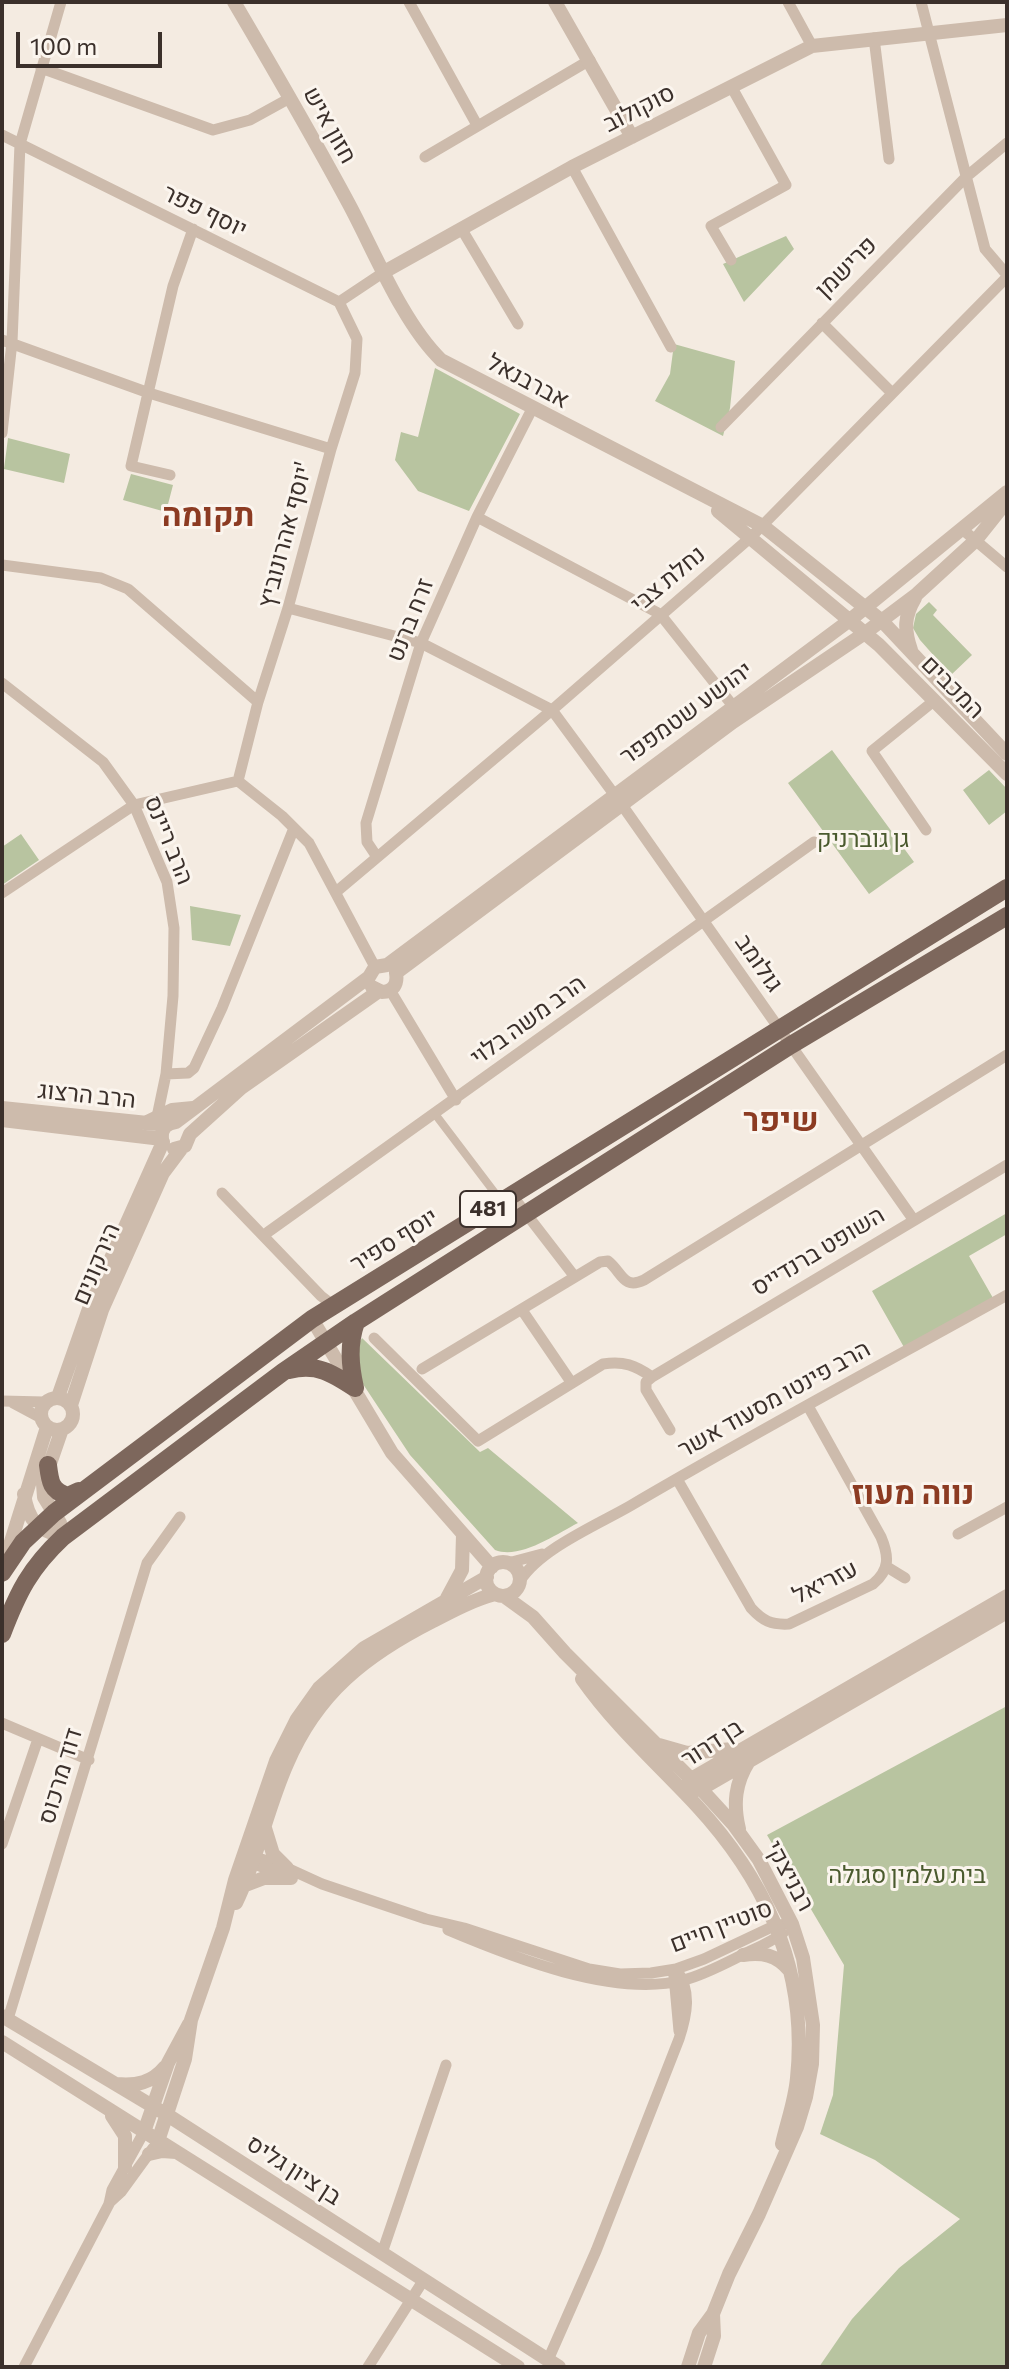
<!DOCTYPE html>
<html>
<head>
<meta charset="utf-8">
<style>
	body { margin:0 }
	#map { position:relative; width:1009px; height:2369px; overflow:hidden; background:#f4ebe1; font-family:Commissioner,sans-serif }
	canvas { display:block }
	.frame { position:absolute; inset:0; border:4px solid #3b302b; pointer-events:none }
	.scale { position:absolute; left:16px; top:32px; width:146px; height:36px; box-sizing:border-box; border:4px solid #3b302b; border-top:0; padding-left:10px; font-size:24px; line-height:28px; white-space:nowrap; color:#3b302b; -webkit-text-stroke:6px #fbf5ee; paint-order:stroke }
</style>
</head>
<body>
<div id="map">
<canvas width="1009" height="2369"></canvas>
<div class="frame"></div>
<div class="scale">100 m</div>
</div>
<script>
const ctx = document.querySelector('canvas').getContext('2d');
ctx.lineJoin = 'round';
function paint(path, color) { ctx.fillStyle = color; ctx.fill(path, 'evenodd'); }
function trace(path, color, width, dash) { ctx.strokeStyle = color; ctx.lineWidth = width; ctx.lineCap = dash ? 'butt' : 'round'; ctx.setLineDash(dash || []); ctx.stroke(path); }
function write(font, color, halo, rows, align = 'center') {
  ctx.font = font + ' Commissioner,Heebo,sans-serif'; ctx.lineWidth = 6; ctx.setLineDash([]); ctx.textBaseline = 'middle'; ctx.strokeStyle = halo; ctx.fillStyle = color; for (const [text, x, y, turn = 0] of rows) {
    ctx.save(); ctx.translate(x, y); ctx.rotate((+turn || 0) * Math.PI / 180); ctx.textAlign = isNaN(turn) ? turn : align; if (halo) ctx.strokeText(text, 0, 0); ctx.fillText(text, 0, 0); ctx.restore();
  }
}
paint(new Path2D(`
	M786 236 794 249 744 302 723 264Z
	M674 344 735 361 730 408 723 436 655 401 670 374Z
	M435 368 520 414 469 511 418 491 395 460 401 432 418 437Z
	M8 438 70 454 64 483 4 469Z
	M131 474 173 485 166 512 123 500Z
	M929 602 937 610 933 615 972 655 951 675 920 640 913 628 916 614Z
	M832 750 914 862 869 894 788 783Z
	M989 770 1007 789V811L989 825 963 790Z
	M21 834 39 860 2 885V847Z
	M190 906 241 915 230 946 192 940Z
	M1007 1213V1234L969 1256 993 1298 905 1349 872 1291Z
	M362 1338 480 1452 488 1448 578 1523C556 1534 520 1560 495 1550L410 1455 355 1372V1350Z
	M1007 1706V2367H819L852 2319 899 2268 960 2219 875 2160 820 2134 833 2095 844 1965 767 1835Z`), '#b8c4a0');
trace(new Path2D(`
	M435 1114 501 1201`), '#cdbbac', 8);
trace(new Path2D(`
	M409 2 477 125
	M788 2 812 46
	M921 2 985 249 1007 275
	M874 38 889 159
	M41 68 213 130 250 120 290 98
	M2 135 339 302 384 272
	M425 157 590 60
	M572 167 671 347
	M461 228 518 324
	M731 260 711 226 786 185 731 86
	M822 323 892 393
	M2 340 149 393 331 449
	M721 427 966 177 1007 143
	M2 433 12 342 20 144 61 2
	M170 475 131 466 173 286 193 229
	M477 517 660 614 733 706V713
	M962 529 1007 567
	M2 565 101 578 128 589 258 702
	M288 608 421 643 552 710 622 805 913 1219
	M2 683 103 762 134 805 167 882 174 928 173 996 166 1074 157 1117
	M238 781 258 702 288 608 331 449 355 373 357 339 339 302
	M926 830 872 751 935 700
	M377 857 367 842 366 823 421 643 477 517 532 409
	M336 892 552 710 751 537 1007 277
	M2 893 134 805 238 781 282 816 309 843 375 967
	M390 990 456 1100
	M166 1074 188 1073 194 1068 222 1008 294 828
	M222 1193 321 1296 334 1306
	M511 1194 575 1277
	M268 1232 814 842
	M522 1310 571 1382
	M374 1338 478 1441 603 1364C624 1361 635 1365 652 1377L1007 1165
	M422 1369 600 1262 608 1261C622 1272 623 1290 644 1280L1007 1055
	M652 1377 646 1382V1390L670 1430
	M2 1401 44 1402
	M13 1403 41 1418
	M677 1479 751 1608C763 1621 771 1625 789 1624L873 1584C890 1570 889 1556 881 1537L808 1406
	M958 1534 1007 1507
	M508 1563 542 1554
	M887 1567 905 1578
	M520 1581C540 1549 597 1525 630 1506 754 1433 881 1365 1007 1295
	M2 1723 89 1760
	M2 1844 38 1739
	M250 1856 276 1863 322 1884 426 1919 464 1928 589 1969 620 1974 651 1973 676 1969 704 1959 776 1925 792 1924
	M247 1861 283 1875
	M448 1930C512 1957 614 1998 684 1980 703 1975 722 1965 740 1956 754 1949 770 1943 783 1933
	M674 1976 679 2031
	M8 2019 147 1563 180 1517
	M109 2203 121 2192 153 2148
	M382 2253 446 2065
	M548 2360 596 2251 679 2039C687 2015 692 1991 676 1969
	M24 2367 109 2204 112 2190 144 2132
	M368 2367 423 2281`), '#cdbbac', 11);
trace(new Path2D(`
	M234 2C274 70 313 137 350 206 375 253 403 323 441 360L763 526 882 621 1007 754
	M555 2 632 137
	M384 272 572 167 812 46 1007 25
	M718 511 879 645 1007 774
	M911 650C904 629 904 617 915 598
	M396 973 733 722 865 633 917 594 976 540 1007 501
	M372 987 382 992C393 992 398 984 396 973
	M2 1108 167 1125
	M2 1120 162 1139
	M145 1123 172 1110 193 1108
	M162 1139C161 1129 166 1123 176 1122L369 977 375 967 387 965 850 620 1007 492
	M174 1149 185 1146 190 1134 241 1088 379 991
	M312 1319 392 1453 492 1567
	M58 1397 91 1303 163 1142
	M41 1414a16 16 0 1 1 32 0a16 16 0 1 1-32 0Z
	M71 1405 102 1310 163 1173 181 1149
	M24 1494C28 1521 38 1530 63 1537L60 1523 44 1497 43 1484 62 1429
	M486 1579a17 17 0 1 1 34 0a17 17 0 1 1-34 0Z
	M4 1564 47 1427
	M504 1596 533 1617 565 1653 701 1789 733 1824 759 1860 792 1924 803 1958 813 2025 812 2064 806 2097 797 2127 759 2214 729 2274 713 2314 699 2333 688 2367
	M447 1598 462 1570 463 1535
	M582 1679C615 1726 658 1764 697 1806 768 1883 808 1972 797 2078 795 2101 787 2122 782 2144
	M659 1745 687 1753 733 1749
	M688 1784 691 1779 1007 1596
	M695 1790 701 1789 1007 1612
	M265 1828 273 1854 287 1868
	M739 1829C733 1804 735 1783 749 1761
	M243 1886 264 1878H291
	M236 1903C258 1858 267 1809 287 1764 317 1693 366 1655 433 1621 454 1610 473 1600 495 1594
	M743 1955C762 1952 777 1955 789 1970
	M2 2016 169 2116 559 2367
	M2 2042 518 2367
	M116 2084C136 2086 152 2083 165 2067
	M112 2116 125 2136V2167
	M144 2132 168 2063 189 2024
	M158 2141 185 2059 191 2020 223 1928 235 1880 276 1761 297 1719 319 1688 364 1648 487 1577
	M149 2154 162 2151 176 2152
	M704 2367 714 2336 713 2314`), '#cdbbac', 14);
trace(new Path2D(`
	M289 1370C317 1363 332 1373 355 1388
	M355 1388C350 1365 348 1345 356 1322
	M48 1465C50 1482 51 1491 68 1496L79 1491
	M2 1573 23 1542 54 1513 312 1319 1007 888
	M2 1634C18 1592 30 1568 63 1537L283 1372 356 1322 791 1045 1007 916`), '#7d675c', 18);
for (const [x, y, w] of [
	[488,1209,56]
]) { const box = new Path2D(); box.roundRect(x - w / 2, y - 18, w, 36, 6); ctx.fillStyle = '#fbf5ee'; ctx.fill(box); trace(box, '#3b302b', 2); }
write('bold 22px', '#3b302b', null, [
	["481",488,1209]
]);
write('24px', '#3b302b', '#fbf5ee', [
	["סוקולוב",639,108,-27],
	["חזון איש",330,125,61],
	["יוסף פפר",205,211,26],
	["פרישמן",846,267,-45],
	["אברבנאל",528,381,28],
	["יוסף אהרונוביץ'",285,535,-75],
	["נחלת צבי",668,579,-40],
	["זרח ברנט",410,620,-68],
	["המכבים",953,687,45],
	["יהושע שטמפפר",686,713,-36],
	["הרב ריינס",169,840,68],
	["גולומב",759,963,55],
	["הרב משה בלוי",528,1020,-36],
	["הרב הרצוג",87,1095,6],
	["יוסף ספיר",394,1240,-32],
	["השופט ברנדייס",818,1251,-31],
	["הירקונים",96,1264,-67],
	["הרב פינטו מסעוד אשר",774,1399,-29],
	["עזריאל",825,1582,-26],
	["בן דרור",712,1743,-33],
	["דוד מרכוס",60,1776,-73],
	["רבניצקי",790,1876,62],
	["סוטיין חיים",721,1926,-21],
	["בן ציון גליס",294,2170,33]
]);
write('24px', '#4a5a2e', '#fbf5ee', [
	["גן גוברניק",863,839],
	["בית עלמין סגולה",907,1875]
]);
write('bold 32px', '#8c3b22', '#fbf5ee', [
	["תקומה",208,515],
	["שיפר",781,1120],
	["נווה מעוז",913,1493]
]);
</script>
</body>
</html>
